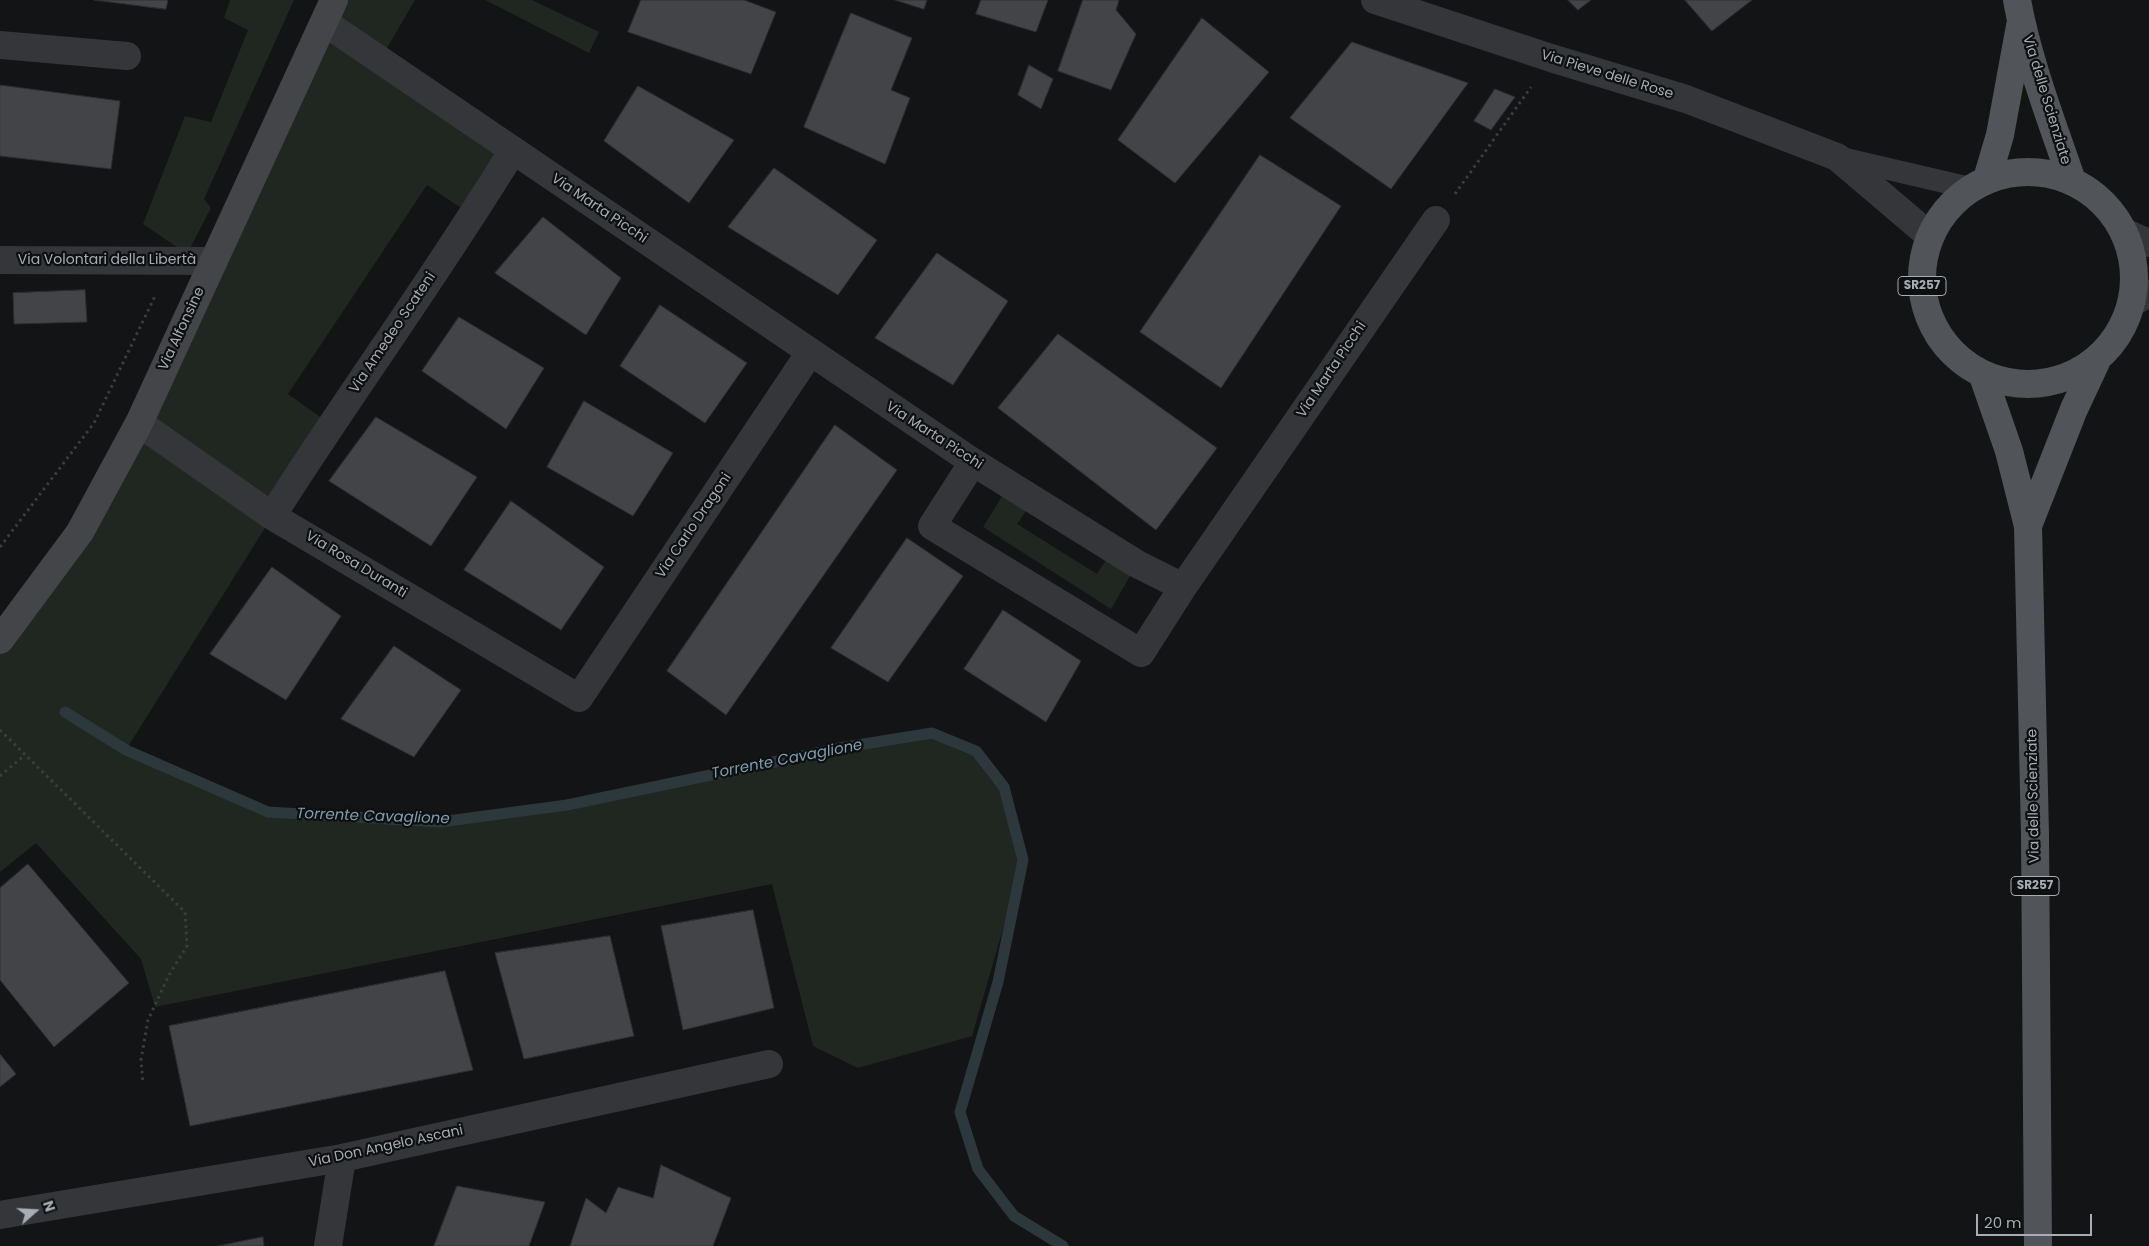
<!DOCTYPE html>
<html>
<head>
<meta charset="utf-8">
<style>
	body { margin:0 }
	#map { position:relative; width:2149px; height:1246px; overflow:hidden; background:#131415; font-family:Poppins,sans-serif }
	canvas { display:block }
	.north { position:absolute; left:10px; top:1186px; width:50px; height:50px; -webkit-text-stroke:4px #0e0f10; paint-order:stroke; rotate:71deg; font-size:14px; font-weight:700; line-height:20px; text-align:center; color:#a6adb4 }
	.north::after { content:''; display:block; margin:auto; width:18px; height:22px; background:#a6adb4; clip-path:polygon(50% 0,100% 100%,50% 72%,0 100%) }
	.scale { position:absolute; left:1976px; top:1214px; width:116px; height:22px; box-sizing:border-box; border:2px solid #a6adb4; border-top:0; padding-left:6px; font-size:15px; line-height:18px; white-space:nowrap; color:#a6adb4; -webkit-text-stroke:4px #0e0f10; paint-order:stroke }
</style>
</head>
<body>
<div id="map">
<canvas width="2149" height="1246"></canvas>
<div class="north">N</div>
<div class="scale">20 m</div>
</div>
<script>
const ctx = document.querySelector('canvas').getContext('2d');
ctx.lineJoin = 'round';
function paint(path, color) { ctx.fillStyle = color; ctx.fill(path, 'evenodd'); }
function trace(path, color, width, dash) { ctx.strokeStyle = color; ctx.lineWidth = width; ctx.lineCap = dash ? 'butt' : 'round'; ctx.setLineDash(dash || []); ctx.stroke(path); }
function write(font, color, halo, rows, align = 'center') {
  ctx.font = font + ' Poppins,sans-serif'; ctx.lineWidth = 4.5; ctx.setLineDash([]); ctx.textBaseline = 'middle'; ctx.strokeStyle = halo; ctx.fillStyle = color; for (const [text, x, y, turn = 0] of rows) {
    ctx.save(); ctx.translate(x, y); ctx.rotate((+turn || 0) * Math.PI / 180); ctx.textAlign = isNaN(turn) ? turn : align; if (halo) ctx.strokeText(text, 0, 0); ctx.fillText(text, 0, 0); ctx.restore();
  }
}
paint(new Path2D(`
	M230 0H294L204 199 211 208 187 254 143 224 185 116 211 122 248 30 224 18Z
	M334 0H415L380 60 513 150 473 216 427 185 288 394 330 424 126 750 268 812 440 822 567 805 845 747 932 733 976 751 1004 787 1023 860 972 1036 858 1068 813 1046 772 884 155 1007 141 959 36 843 0 872V636L80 532Z
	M485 0H532L599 32 589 53Z
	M1009 485 1034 499 1017 524 1097 574 1113 549 1137 564 1111 609 983 527Z`), '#202720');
trace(new Path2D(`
	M65 712 126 750 268 812 440 822 567 805 845 747 932 733 976 751 1004 787 1023 860 998 982 960 1112 978 1169 1014 1216 1063 1246`), '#2d383d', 11);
const building = new Path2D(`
	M94 0H168L166 9Z
	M641 0H744L776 12 751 74 628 32Z
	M895 0H927L924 9Z
	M981 0H1048L1036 32 976 14Z
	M1083 0H1119L1116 10 1136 34 1111 90 1058 71Z
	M1568 0H1591L1578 10Z
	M1685 0H1752L1712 31Z
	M851 13 912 38 891 90 910 98 885 164 804 127Z
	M1202 18 1269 72 1175 183 1118 140Z
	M1352 42 1468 83 1391 189 1290 118Z
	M1029 65 1053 79 1041 109 1018 95Z
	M0 85 120 101 111 169 0 156Z
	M638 86 734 140 689 203 604 141Z
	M1495 89 1515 97 1491 130 1474 121Z
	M1260 155 1341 206 1221 388 1140 332Z
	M774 168 877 240 838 295 728 227Z
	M543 217 621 278 586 335 495 273Z
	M937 253 1008 301 953 385 875 338Z
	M85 290 87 322 14 324 13 293Z
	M660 305 747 363 705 423 620 366Z
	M459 317 544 368 506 429 422 371Z
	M1058 334 1217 448 1156 530 998 408Z
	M584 401 673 453 633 516 547 467Z
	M376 417 477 477 431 546 329 481Z
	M835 425 897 470 726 715 667 671Z
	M511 501 604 567 561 630 464 570Z
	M907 538 963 576 888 682 831 648Z
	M272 567 341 616 286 700 210 654Z
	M1003 610 1081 661 1046 722 964 669Z
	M394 646 461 690 414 757 341 719Z
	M28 864 129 983 54 1047 0 980V888Z
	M753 910 774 1008 683 1030 661 926Z
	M610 936 634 1036 524 1059 495 953Z
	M445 971 473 1070 190 1126 169 1026Z
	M0 1054 16 1074 0 1087Z
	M661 1165 731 1198 713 1246H570L586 1198 606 1213 618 1187 653 1198Z
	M457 1186 545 1202 529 1246H434Z
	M263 1237 264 1246H218Z`);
paint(building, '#424448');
trace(building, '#2d2e31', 1);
trace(new Path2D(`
	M1455 194 1531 87
	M0 547 94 423 156 294
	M0 730 185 912 187 946 169 975 148 1020 141 1060 143 1084
	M0 776 25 755`), '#3b3d41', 3, [2.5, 4]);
trace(new Path2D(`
	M1837 157 1970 188`), '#35363a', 22);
trace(new Path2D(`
	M324 22 973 462 1137 564 1183 587 1436 220
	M0 45 127 56
	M0 260 214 261
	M139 423 272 516 579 698 809 354
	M973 462 932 526 1141 653 1183 587
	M272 516C350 393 437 275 513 150
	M0 1215 342 1158 769 1064
	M328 1246 342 1158`), '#35363a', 28);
trace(new Path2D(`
	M1375 0 1551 58 1686 99 1837 157 1930 236
	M2124 232 2149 243
	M2132 302 2149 294`), '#35363a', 28);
trace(new Path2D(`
	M0 640 80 532 139 423 334 0`), '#434549', 28);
trace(new Path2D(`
	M2017 0C2028 61 2052 122 2072 181
	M1922 278a106 106 0 1 1 212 0a106 106 0 1 1-212 0Z
	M1987 179 2000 135 2020 26
	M1983 376 2009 451 2028 526 2035 835 2038 1246
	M2028 526 2074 409 2096 362`), '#515458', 28);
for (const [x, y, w] of [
	[1922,286,48],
	[2035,886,48]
]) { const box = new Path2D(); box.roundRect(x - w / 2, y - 9.5, w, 19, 4); ctx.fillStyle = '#0e0f10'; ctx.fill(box); trace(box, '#a6adb4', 1); }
write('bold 12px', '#a6adb4', null, [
	["SR257",1922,286],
	["SR257",2035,886]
]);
write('14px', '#a6adb4', '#0e0f10', [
	["Via Pieve delle Rose",1607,75,17],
	["Via delle Scienziate",2046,100,73],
	["Via Marta Picchi",599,209,34],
	["Via Volontari della Libertà",107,260],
	["Via Alfonsine",182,329,-65],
	["Via Amedeo Scateni",393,333,-56],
	["Via Marta Picchi",1332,370,-56],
	["Via Marta Picchi",934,436,33],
	["Via Carlo Dragoni",694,526,-56],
	["Via Rosa Duranti",356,565,31],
	["Via delle Scienziate",2034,796,-91],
	["Via Don Angelo Ascani",386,1147,-12]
]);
write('italic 15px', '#7f9fae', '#0e0f10', [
	["Torrente Cavaglione",787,760,-11],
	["Torrente Cavaglione",373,817,2]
]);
</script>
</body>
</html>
